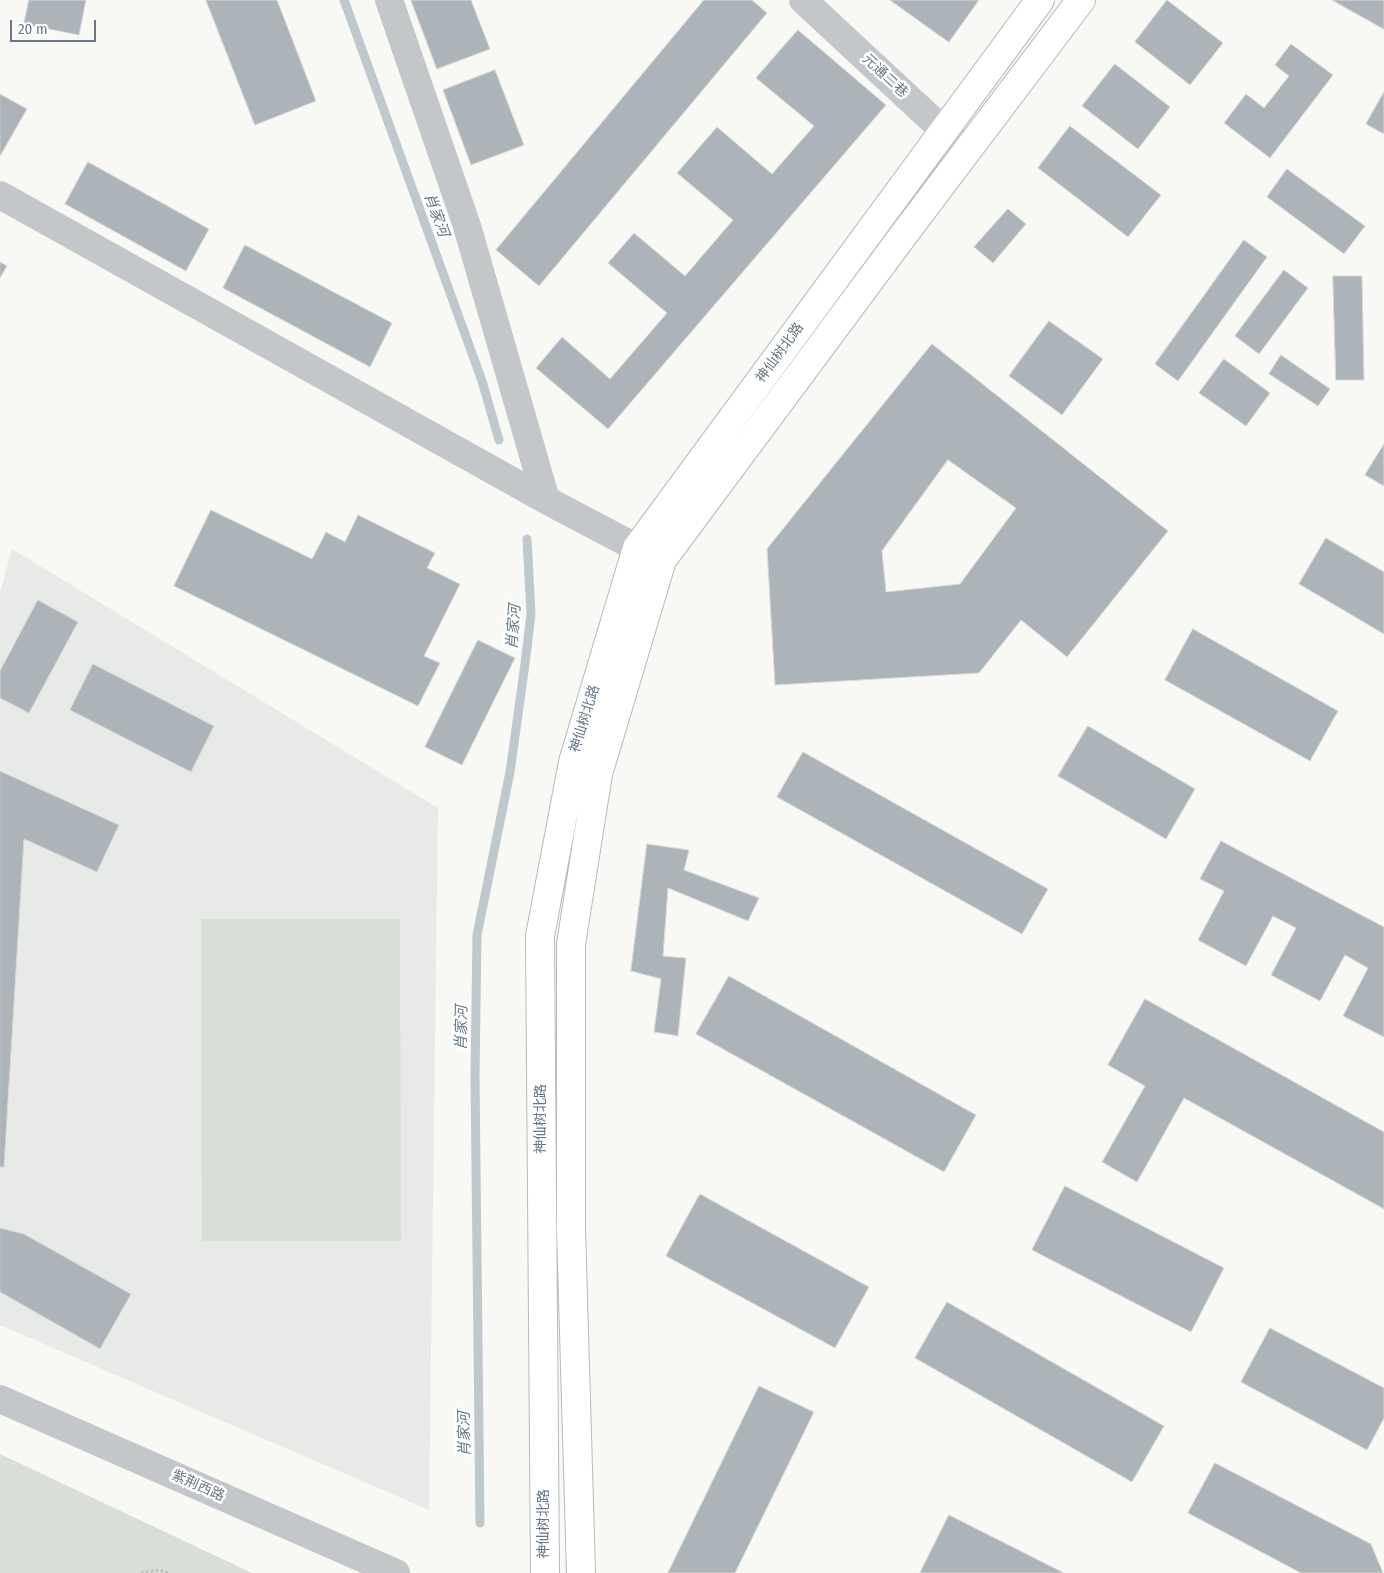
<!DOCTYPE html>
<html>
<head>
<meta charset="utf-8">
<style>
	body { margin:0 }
	#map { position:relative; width:1384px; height:1573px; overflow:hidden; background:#f8f8f5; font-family:"Fira Sans Condensed",sans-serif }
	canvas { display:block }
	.scale { position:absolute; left:10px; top:20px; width:86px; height:22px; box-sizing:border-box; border:2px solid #677686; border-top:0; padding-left:6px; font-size:15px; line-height:18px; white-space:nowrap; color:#677686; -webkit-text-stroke:4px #fff; paint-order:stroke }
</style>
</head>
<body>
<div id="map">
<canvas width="1384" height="1573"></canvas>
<div class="scale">20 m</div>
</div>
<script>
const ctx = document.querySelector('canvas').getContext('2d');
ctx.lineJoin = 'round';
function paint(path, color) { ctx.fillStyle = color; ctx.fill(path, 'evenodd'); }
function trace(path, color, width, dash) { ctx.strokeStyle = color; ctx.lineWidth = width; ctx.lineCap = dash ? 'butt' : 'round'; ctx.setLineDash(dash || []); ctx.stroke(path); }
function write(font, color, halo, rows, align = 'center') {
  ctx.font = font + ' "Fira Sans Condensed","Noto Sans SC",sans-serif'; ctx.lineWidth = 5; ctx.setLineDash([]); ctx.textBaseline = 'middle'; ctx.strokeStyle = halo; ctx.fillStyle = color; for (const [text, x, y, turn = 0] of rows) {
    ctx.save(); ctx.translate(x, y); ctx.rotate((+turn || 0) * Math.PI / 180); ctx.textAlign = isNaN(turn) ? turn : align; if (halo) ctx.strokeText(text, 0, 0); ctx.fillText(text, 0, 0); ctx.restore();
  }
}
paint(new Path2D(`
	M12 549 438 808 429 1510 0 1325V592Z`), '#e8eae8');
paint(new Path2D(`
	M201 919H400L401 1241H202Z
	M0 1454 252 1573H0Z`), '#d9dfd6');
trace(new Path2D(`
	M344 0 482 381 499 440
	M480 1523 475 1077 477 935 510 772 525 664 531 614 527 539`), '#bec8cd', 9);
const building = new Path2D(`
	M29 0H86L79 35 24 24Z
	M206 0H277L316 101 255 125Z
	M411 0H471L490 49 437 69Z
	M704 0H752L767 13 539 286 496 250Z
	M890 0H979L949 42Z
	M1167 0 1223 43 1190 85 1135 42Z
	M1332 0H1384V29Z
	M798 30 886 105 608 429 536 368 562 337 610 379 667 313 608 263 634 233 685 276 733 220 677 173 717 127 772 174 814 126 756 78Z
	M1291 44 1333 75 1270 158 1224 123 1246 94 1264 108 1289 76 1275 65Z
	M1115 64 1170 107 1138 149 1082 106Z
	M495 70 524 145 471 165 443 90Z
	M1384 92V134L1366 124Z
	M0 94 27 109 0 156Z
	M1070 126 1161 195 1128 237 1038 168Z
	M88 162 209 229 186 271 65 204Z
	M1287 169 1365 226 1344 254 1267 197Z
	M1008 209 1026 224 993 263 974 247Z
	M1244 240 1267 257 1178 381 1155 364Z
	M245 245 392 323 370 367 223 288Z
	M0 262 7 266 0 278Z
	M1284 270 1308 288 1259 354 1235 336Z
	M1333 276H1362L1364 380H1336Z
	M1049 321 1103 359 1062 415 1009 376Z
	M932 344 1168 531 1067 657 1021 620 979 673 775 685 767 549ZM948 460 1016 508 960 584 886 592 882 551Z
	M1281 355 1330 389 1318 406 1269 374Z
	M1224 359 1270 393 1246 426 1199 393Z
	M1384 444V486L1365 475Z
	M211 510 312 559 326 532 345 542 358 515 435 553 427 568 460 584 424 656 440 663 418 706 174 586Z
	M1326 538 1384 572V634L1299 584Z
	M38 600 78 622 29 713 0 698V671Z
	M1193 629 1338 711 1310 761 1165 680Z
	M478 640 515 658 462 765 425 747Z
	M93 664 214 726 191 772 70 710Z
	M1088 726 1195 789 1166 839 1058 776Z
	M803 752 1048 889 1022 934 777 797Z
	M0 771 119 825 97 872 24 839 4 1167H0Z
	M1221 841 1384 927V1037L1343 1016 1368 968 1345 955 1320 1001 1271 975 1296 928 1273 916 1246 966 1198 940 1224 891 1200 879Z
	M647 844 689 850 684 870 759 898 748 921 668 888 663 956 686 958 678 1036 654 1032 661 979 631 971Z
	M729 976 976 1115 944 1172 696 1034Z
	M1145 999 1384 1132V1209L1184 1098 1137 1182 1102 1162 1145 1086 1108 1065Z
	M1065 1186 1224 1268 1191 1332 1032 1250Z
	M700 1194 869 1287 835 1348 666 1256Z
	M0 1228 24 1234 131 1294 100 1349 0 1292Z
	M947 1302 1164 1426 1132 1482 915 1358Z
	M1270 1328 1384 1388V1418L1367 1450 1241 1382Z
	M759 1386 814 1412 735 1573H668Z
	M1215 1463 1371 1544 1383 1573H1301L1188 1513Z
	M949 1515 1064 1573H920Z`);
paint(building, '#acb4ba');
trace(building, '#d9dad7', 1);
const major = new Path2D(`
	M545 1573 540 936 573 762 637 548 1040 0
	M581 1573 571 1229V944L598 774 662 560 905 233 1081 0`);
trace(major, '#b6babe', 30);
trace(new Path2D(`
	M141 1573 159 1570 169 1573`), '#bdbfc2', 3, [2.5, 2.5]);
trace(new Path2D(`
	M389 0 467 226 546 500
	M803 0 944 131 967 150
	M0 195 546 500 658 559
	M0 1399 396 1573`), '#c3c7ca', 28);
trace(major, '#fff', 28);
write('14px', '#677686', '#fff', [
	["元通二巷",885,76,43],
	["神仙树北路",780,353,-54],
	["神仙树北路",585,719,-73],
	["神仙树北路",541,1119,-90],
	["紫荆西路",198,1486,24],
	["神仙树北路",544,1524,-90]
]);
write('italic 15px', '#637782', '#fff', [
	["肖家河",436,215,70],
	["肖家河",514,627,-86],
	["肖家河",462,1028,-89],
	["肖家河",465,1434,-91]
]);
</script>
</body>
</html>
